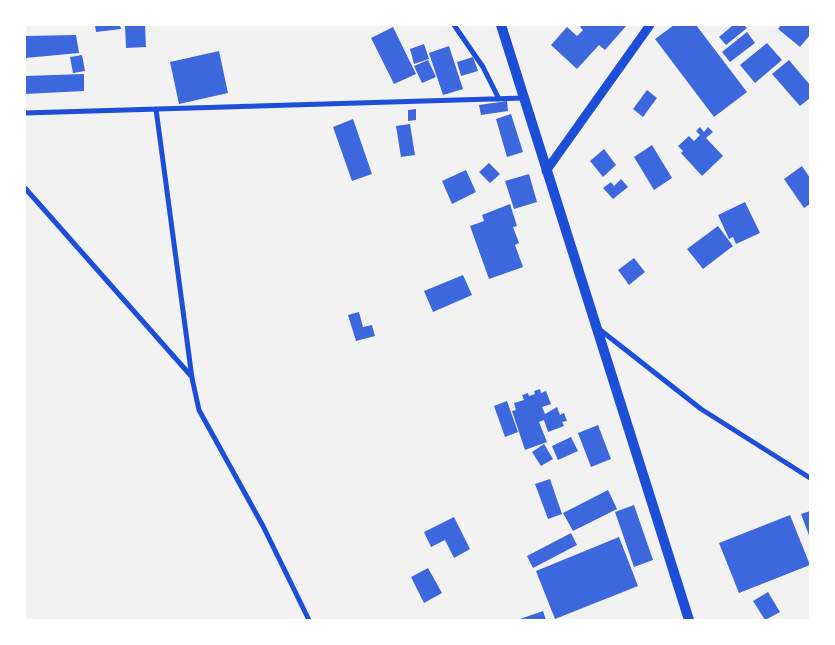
<!DOCTYPE html>
<html>
<head>
<meta charset="utf-8">
<style>
	body { margin:0 }
	#map { position:relative; width:835px; height:645px; overflow:hidden; background:#f2f2f2; font-family:"Sofia Sans Condensed",sans-serif }
	canvas { display:block }
	.frame { position:absolute; inset:0; border:26px solid #fff; pointer-events:none }
</style>
</head>
<body>
<div id="map">
<canvas width="835" height="645"></canvas>
<div class="frame"></div>
</div>
<script>
const ctx = document.querySelector('canvas').getContext('2d');
ctx.lineJoin = 'round';
function paint(path, color) { ctx.fillStyle = color; ctx.fill(path, 'evenodd'); }
function trace(path, color, width, dash) { ctx.strokeStyle = color; ctx.lineWidth = width; ctx.lineCap = dash ? 'butt' : 'round'; ctx.setLineDash(dash || []); ctx.stroke(path); }
paint(new Path2D(`
	M95 25H120L121 29 96 32Z
	M125 25H145L146 47 126 48Z
	M582 25H627L605 50 599 45 577 69 551 45 567 27 577 36 583 30 580 27Z
	M674 25H696L747 92 714 117 655 39Z
	M733 25H744L747 28 726 45 719 37Z
	M781 25H810V35L800 47 778 29Z
	M393 27 416 74 394 84 371 38Z
	M747 32 755 43 730 62 722 52Z
	M76 35 79 53 25 58V36Z
	M767 43 782 60 755 83 740 65Z
	M424 44 429 59 414 64 410 49Z
	M449 46 463 89 443 95 429 53Z
	M219 51 228 93 179 104 170 62Z
	M82 55 85 71 73 73 70 57Z
	M473 57 478 71 461 76 457 62Z
	M428 60 436 77 422 83 414 66Z
	M789 60 810 85V98L800 106 772 74Z
	M84 74V91L25 94V76Z
	M647 90 657 98 643 117 633 109Z
	M507 101 508 111 481 115 479 105Z
	M416 109V120L408 121V110Z
	M511 114 523 152 507 157 496 119Z
	M353 119 372 174 352 181 333 127Z
	M410 124 415 155 401 157 396 126Z
	M700 127 704 132 708 127 713 132 706 138 723 156 702 176 681 153 683 151 678 146 689 136 694 141 700 135 696 131Z
	M652 145 672 178 654 190 634 157Z
	M604 149 616 165 603 177 590 161Z
	M489 163 500 174 490 183 479 172Z
	M802 166 810 178V204L804 208 784 179Z
	M466 170 476 192 452 204 442 181Z
	M529 174 537 202 514 209 505 181Z
	M621 179 628 187 613 199 603 188 611 182 614 186Z
	M745 202 760 233 736 244 733 237 729 239 718 215Z
	M510 204 517 226 513 227 519 243 515 245 523 267 489 279 470 226 484 221 482 215Z
	M718 226 733 246 703 269 687 249Z
	M634 258 645 272 629 285 618 270Z
	M463 275 472 295 433 312 424 291Z
	M359 312 363 327 372 325 375 336 356 341 348 315Z
	M540 389 541 393 546 391 551 404 542 407 545 414 557 407 560 415 564 413 567 421 562 422 564 426 548 432 544 420 539 422 547 442 525 450 512 411 516 410 514 403 524 400 522 395 528 393 529 396 535 394 534 391Z
	M507 401 518 432 505 437 494 406Z
	M598 425 611 459 591 467 578 433Z
	M571 437 578 451 558 460 552 446Z
	M544 444 553 459 541 466 532 452Z
	M550 479 562 514 548 519 535 484Z
	M608 490 617 509 573 531 563 513Z
	M634 505 653 560 634 567 615 512Z
	M810 511V538L801 514Z
	M790 515 810 565 739 593 719 543Z
	M454 517 470 549 454 558 445 540 431 547 424 532Z
	M571 533 577 545 533 568 527 556Z
	M619 537 638 586 555 619 536 571Z
	M428 568 442 593 424 603 411 577Z
	M768 592 780 612 765 620 753 601Z
	M543 611 546 620H517Z`), '#3d67dc');
trace(new Path2D(`
	M454 25 483 67 499 99
	M156 109 192 378 199 410 263 526 309 620
	M25 113 524 98
	M25 188 192 377
	M599 329 701 409 810 478`), '#1d4ed8', 5);
trace(new Path2D(`
	M546 171 650 25`), '#1d4ed8', 9);
trace(new Path2D(`
	M501 25 689 620`), '#1d4ed8', 10);
</script>
</body>
</html>
